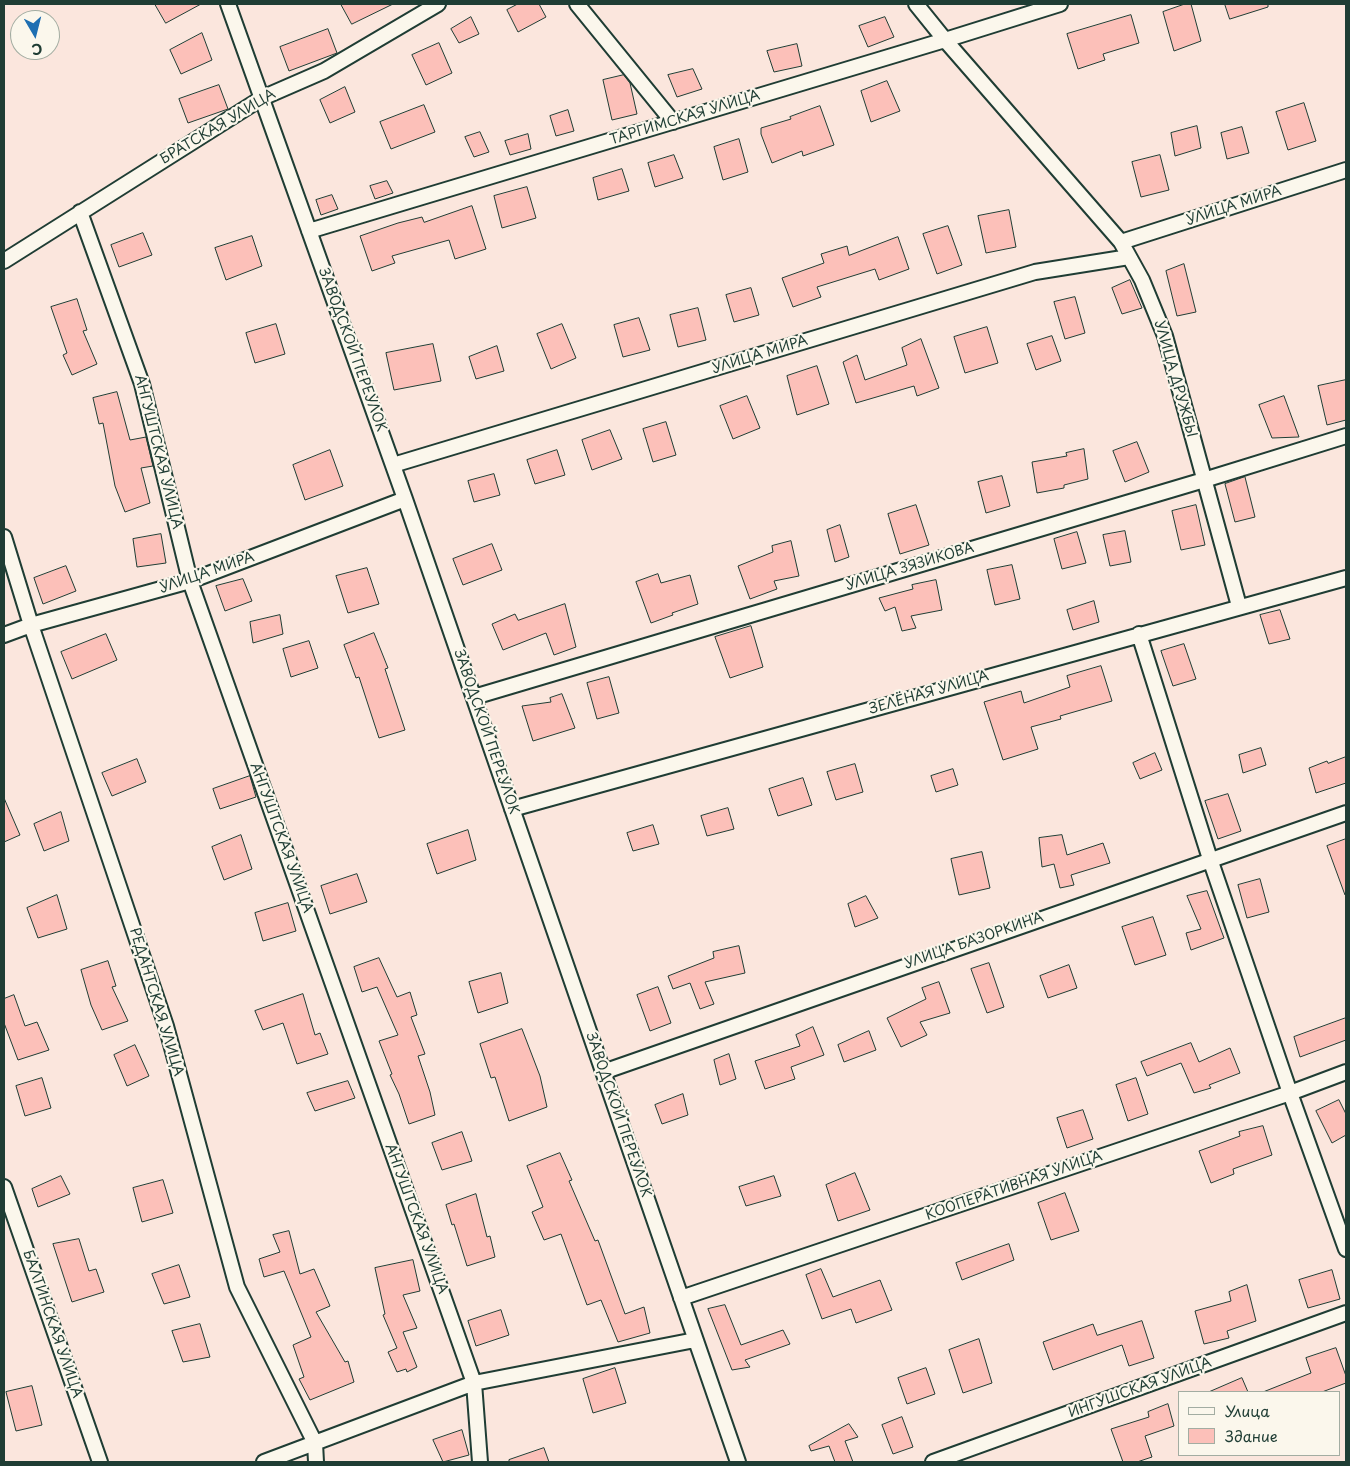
<!DOCTYPE html>
<html>
<head>
<meta charset="utf-8">
<style>
	body { margin:0 }
	#map { position:relative; width:1350px; height:1466px; overflow:hidden; background:#fbe6dd; font-family:"Playpen Sans",sans-serif }
	canvas { display:block }
	.frame { position:absolute; inset:0; border:5px solid #1f3d34; pointer-events:none }
	.legend { position:absolute; left:1178px; top:1391px; width:162px; height:65px; box-sizing:border-box; background:#fbf7ec; border:1px solid #a3ada2; margin:0; padding:6px 9px; list-style:none; font-size:15px; color:#1f3d34 }
	.legend li { display:flex; align-items:center; gap:10px; height:25px }
	.legend b { width:25px; border:1px solid #a3ada2 }
	.north { position:absolute; left:10px; top:10px; width:50px; height:50px; box-sizing:border-box; background:#fbf7ec; border:1px solid #a3ada2; border-radius:50%; rotate:172deg; font-size:14px; font-weight:700; line-height:20px; text-align:center; color:#1f3d34 }
	.north::after { content:''; display:block; margin:auto; width:18px; height:22px; background:#1f6fb2; clip-path:polygon(50% 0,100% 100%,50% 72%,0 100%) }
</style>
</head>
<body>
<div id="map">
<canvas width="1350" height="1466"></canvas>
<div class="frame"></div>
<ul class="legend">
<li><b style="height:6px;background:#fbf7ec"></b>Улица</li>
<li><b style="height:14px;background:#fcc0b9"></b>Здание</li>
</ul>
<div class="north">С</div>
</div>
<script>
const ctx = document.querySelector('canvas').getContext('2d');
ctx.lineJoin = 'round';
function paint(path, color) { ctx.fillStyle = color; ctx.fill(path, 'evenodd'); }
function trace(path, color, width, dash) { ctx.strokeStyle = color; ctx.lineWidth = width; ctx.lineCap = dash ? 'butt' : 'round'; ctx.setLineDash(dash || []); ctx.stroke(path); }
function write(font, color, halo, rows, align = 'center') {
  ctx.font = font + ' "Playpen Sans",sans-serif'; ctx.lineWidth = 4.5; ctx.setLineDash([]); ctx.textBaseline = 'middle'; ctx.strokeStyle = halo; ctx.fillStyle = color; for (const [text, x, y, turn = 0] of rows) {
    ctx.save(); ctx.translate(x, y); ctx.rotate((+turn || 0) * Math.PI / 180); ctx.textAlign = isNaN(turn) ? turn : align; if (halo) ctx.strokeText(text, 0, 0); ctx.fillText(text, 0, 0); ctx.restore();
  }
}
const building = new Path2D(`
	M155 4H201L166 23Z
	M341 4H393L352 24Z
	M518 4H539L546 17 518 32 507 10Z
	M1185 4H1191L1201 41 1174 51 1163 12Z
	M1225 4H1268V7L1230 19Z
	M1131 15 1139 43 1103 54 1105 60 1078 69 1067 34Z
	M471 17 479 34 459 43 451 29Z
	M885 17 894 37 868 47 859 26Z
	M328 29 337 53 289 71 280 47Z
	M202 33 212 60 181 74 170 50Z
	M439 43 452 73 426 85 412 55Z
	M797 44 802 66 774 72 767 51Z
	M693 69 702 89 677 97 668 75Z
	M624 75 630 83 637 114 612 120 603 80Z
	M887 81 900 111 871 122 861 91Z
	M219 85 228 109 188 123 179 99Z
	M345 87 355 112 330 123 320 100Z
	M1304 103 1316 141 1288 150 1276 112Z
	M424 105 435 132 391 149 380 122Z
	M820 106 834 145 803 156 802 151 772 163 761 134V128L791 119 790 117Z
	M568 110 574 131 556 136 550 116Z
	M1197 126 1201 148 1175 156 1171 133Z
	M1242 127 1249 153 1227 159 1221 133Z
	M480 132 489 152 474 157 465 137Z
	M528 134 531 149 510 155 505 141Z
	M739 139 748 172 723 180 714 147Z
	M674 155 683 178 655 187 648 163Z
	M1160 155 1169 190 1141 197 1132 162Z
	M622 169 629 191 598 200 593 178Z
	M387 181 393 193 375 199 370 186Z
	M527 187 536 218 502 228 494 196Z
	M332 195 338 209 321 215 316 200Z
	M472 206 486 249 455 259 449 240 392 256 395 263 372 271 360 236 398 223 422 217 424 222Z
	M1009 210 1016 247 986 253 978 216Z
	M948 226 962 265 937 274 923 234Z
	M143 233 152 255 119 267 111 245Z
	M252 236 262 266 226 280 215 248Z
	M898 237 909 269 879 280 875 269 817 287 821 297 793 307 782 278 824 263 821 254 847 246 849 255Z
	M1184 264 1196 312 1177 316 1166 271Z
	M1130 280 1142 308 1122 314 1112 288Z
	M751 288 759 315 734 322 726 295Z
	M1075 297 1085 333 1065 339 1054 302Z
	M77 299 87 330 83 331 97 364 72 375 63 355 67 353 51 307Z
	M698 308 706 340 678 347 670 315Z
	M639 318 650 350 623 357 614 325Z
	M276 324 285 354 255 363 246 333Z
	M562 324 576 358 551 369 537 334Z
	M987 327 998 363 965 373 954 337Z
	M1052 336 1061 361 1036 370 1027 344Z
	M921 339 939 388 917 396 914 386 856 403 843 362 857 355 865 380 907 365 902 348Z
	M433 344 441 381 394 390 386 353Z
	M497 346 504 371 476 379 469 357Z
	M817 366 829 404 797 415 787 376Z
	M1346 380V420L1327 425 1318 386Z
	M117 392 130 440 146 437 153 466 141 468 150 503 125 512 115 486 103 423 99 424 93 398Z
	M747 396 760 428 733 439 720 406Z
	M1284 396 1299 437 1272 438 1259 405Z
	M666 422 676 455 653 462 643 429Z
	M610 430 622 459 592 470 582 440Z
	M1137 442 1149 472 1125 482 1113 451Z
	M1084 449 1088 479 1064 485V488L1037 493 1032 462 1067 456 1066 453Z
	M330 450 343 486 305 500 293 465Z
	M557 450 565 475 535 484 527 460Z
	M494 474 500 495 474 502 468 481Z
	M1002 476 1010 506 986 513 978 482Z
	M1245 477 1255 517 1235 522 1225 484Z
	M916 505 929 545 900 554 888 514Z
	M1196 505 1205 545 1181 550 1172 511Z
	M840 525 849 557 835 562 827 530Z
	M1125 531 1131 562 1110 566 1103 535Z
	M1077 532 1086 563 1062 569 1054 539Z
	M161 534 166 563 137 567 133 539Z
	M791 541 799 576 774 581 777 589 750 599 738 566 773 552 772 546Z
	M492 544 502 570 463 585 453 559Z
	M1012 565 1020 599 995 605 987 570Z
	M66 566 76 591 43 604 34 578Z
	M367 568 379 604 348 613 336 576Z
	M658 574 661 583 690 575 698 604 672 613 673 615 651 623 636 582Z
	M243 579 252 601 225 611 216 586Z
	M936 580 942 610 911 616 916 628 902 631 895 607 885 611 879 598 913 589 912 585Z
	M1094 601 1099 622 1073 630 1067 610Z
	M565 604 576 647 554 655 546 633 503 650 492 624 515 614 518 620Z
	M1280 610 1290 639 1269 644 1260 615Z
	M280 615 283 634 253 643 250 622Z
	M751 626 763 667 730 678 715 637Z
	M374 633 388 668 385 669 405 730 379 738 359 677 356 678 344 645Z
	M106 634 117 660 72 679 61 652Z
	M309 641 318 668 291 677 283 649Z
	M1184 644 1196 679 1173 686 1161 651Z
	M1101 666 1112 701 1060 716 1061 719 1031 727 1038 749 1003 760 984 702 1021 691 1024 703 1070 687 1067 676Z
	M609 677 619 713 597 719 587 683Z
	M562 694 575 728 533 741 522 706 551 702 550 698Z
	M1261 748 1266 765 1243 773 1239 755Z
	M1155 753 1162 770 1140 779 1133 763Z
	M1346 757V783L1316 793 1309 768 1327 761 1328 763Z
	M137 759 146 782 112 796 102 773Z
	M855 764 863 792 836 800 827 772Z
	M953 769 958 785 936 792 931 776Z
	M250 776 256 797 220 809 213 789Z
	M803 778 812 805 778 816 769 789Z
	M1228 794 1241 831 1218 839 1205 801Z
	M4 798 20 835 4 842Z
	M728 808 734 829 707 836 701 816Z
	M61 812 69 841 44 851 34 824Z
	M653 825 659 844 633 851 627 833Z
	M468 830 476 860 437 874 427 844Z
	M241 835 252 869 224 880 212 847Z
	M1062 835 1067 855 1103 843 1110 863 1071 875 1074 885 1060 888 1054 864 1042 867 1039 838Z
	M1346 839V895H1345L1327 846Z
	M982 852 990 888 959 895 951 859Z
	M357 874 367 902 330 914 321 886Z
	M1260 879 1269 912 1247 918 1238 885Z
	M1207 891 1224 938 1191 950 1186 933 1201 929 1187 896Z
	M57 895 67 929 38 938 27 908Z
	M866 896 878 918 855 927 848 904Z
	M288 903 296 931 263 941 255 913Z
	M1153 917 1166 955 1135 965 1122 927Z
	M739 946 745 973 705 982 714 1004 700 1009 690 983 673 989 668 976 714 958 713 952Z
	M379 958 397 997 410 992 417 1015 411 1017 425 1054 418 1056 430 1092 435 1115 409 1124 399 1094 390 1075 392 1074 379 1041 398 1035 377 987 362 992 354 967Z
	M108 961 116 986 112 987 128 1021 102 1030 91 1005 81 970Z
	M989 963 1004 1007 987 1013 971 969Z
	M1069 965 1077 988 1048 998 1040 976Z
	M501 973 508 1003 478 1013 469 982Z
	M939 982 950 1013 920 1022 927 1035 901 1047 887 1018 926 999 922 988Z
	M658 987 671 1023 650 1031 637 995Z
	M303 994 315 1035 320 1033 328 1054 297 1064 283 1023 263 1030 255 1011Z
	M14 995 25 1026 37 1022 49 1050 18 1060 4 1023V999Z
	M1346 1018V1040L1300 1057 1294 1037Z
	M813 1027 824 1055 791 1067 795 1079 765 1089 755 1061 800 1046 796 1035Z
	M522 1029 540 1076 547 1107 509 1121 495 1077 491 1078 480 1044Z
	M869 1031 876 1050 844 1062 838 1045Z
	M1191 1043 1199 1062 1230 1048 1240 1073 1209 1085 1211 1088 1194 1093 1181 1063 1147 1076 1141 1062Z
	M135 1045 149 1076 127 1086 114 1055Z
	M729 1054 736 1079 720 1085 714 1060Z
	M42 1078 51 1108 25 1116 16 1086Z
	M1136 1078 1148 1114 1128 1121 1116 1085Z
	M348 1081 355 1098 315 1111 307 1093Z
	M683 1094 688 1115 662 1124 655 1105Z
	M1339 1100 1346 1114V1135L1332 1143 1316 1111Z
	M1083 1110 1093 1139 1067 1148 1057 1118Z
	M1263 1126 1272 1155 1233 1169 1234 1174 1211 1183 1199 1151 1240 1136 1239 1132Z
	M462 1132 472 1161 442 1170 432 1143Z
	M560 1153 572 1180 569 1181 595 1241 598 1240 625 1314 644 1307 650 1333 618 1342 601 1300 587 1305 561 1234 544 1240 532 1212 543 1207 527 1166Z
	M855 1173 870 1210 838 1221 826 1185Z
	M61 1176 70 1194 38 1207 32 1189Z
	M774 1176 781 1196 746 1206 739 1187Z
	M163 1180 173 1213 142 1222 133 1188Z
	M1065 1193 1079 1231 1051 1240 1038 1203Z
	M476 1194 487 1237 490 1236 495 1257 467 1266 454 1224 452 1225 446 1205Z
	M289 1231 300 1274 314 1269 330 1306 316 1312 345 1362 348 1361 354 1382 310 1400 299 1379 304 1377 293 1345 311 1337 284 1271 264 1277 259 1259 280 1252 273 1235Z
	M79 1239 89 1271 96 1269 104 1292 72 1302 53 1244Z
	M1009 1244 1014 1260 962 1280 956 1263Z
	M413 1260 420 1291 403 1295 417 1328 403 1332 417 1367 407 1372 406 1369 397 1372 388 1352 397 1348 383 1315 385 1314 375 1268Z
	M179 1265 190 1297 164 1304 152 1274Z
	M821 1269 833 1297 880 1280 892 1310 856 1323 851 1309 822 1319 806 1275Z
	M1332 1270 1340 1299 1308 1308 1299 1280Z
	M1247 1285 1256 1321 1227 1331 1229 1338 1204 1344 1195 1311 1231 1301 1229 1292Z
	M725 1305 741 1345 783 1330 790 1344 745 1360 750 1367 732 1370 708 1309Z
	M501 1310 509 1335 476 1346 468 1321Z
	M1142 1321 1154 1358 1129 1366 1122 1345 1053 1370 1043 1342 1093 1324 1097 1335Z
	M200 1324 210 1357 183 1362 172 1331Z
	M979 1339 992 1383 963 1393 949 1350Z
	M1336 1348 1346 1376V1383L1322 1392H1263L1311 1373 1306 1358Z
	M615 1368 626 1403 593 1413 583 1379Z
	M926 1368 935 1394 907 1404 898 1378Z
	M1242 1378 1248 1392H1209Z
	M32 1386 42 1425 16 1431 6 1392Z
	M1168 1404 1174 1426 1145 1436 1152 1457 1137 1462H1123L1111 1429 1149 1417 1148 1412Z
	M902 1417 913 1447 893 1454 882 1425Z
	M849 1424 858 1437 845 1441 853 1462H835L829 1446 811 1451 809 1446Z
	M462 1430 469 1455 443 1462 433 1440Z
	M544 1448 549 1462H509V1460Z`);
paint(building, '#fcc0b9');
trace(building, '#1f3d34', 1);
const street = new Path2D(`
	M228 4 405 499 738 1462
	M577 4 673 122
	M916 4 945 40 1121 242 1142 280 1165 336 1239 606
	M80 212 142 384 190 581 474 1383 480 1462
	M309 231 945 40 1060 4
	M1121 242 1346 170
	M4 261 262 98 324 71 438 4
	M393 465 1035 272 1129 257
	M4 537 31 625 166 1026 237 1287 315 1443 316 1462
	M1139 634 1210 859 1290 1093 1346 1249
	M4 635 31 625 190 581 405 499
	M474 697 1204 480 1346 436
	M512 809 1346 578
	M603 1072 1346 813
	M4 1187 100 1462
	M681 1298 1290 1093 1346 1072
	M264 1462 474 1383 695 1340
	M933 1462 1346 1313`);
trace(street, '#1f3d34', 18);
trace(street, '#fbf7ec', 14);
write('14px', '#1f3d34', '#fbf7ec', [
	["ТАРГИМСКАЯ УЛИЦА",685,118,-17],
	["БРАТСКАЯ УЛИЦА",218,127,-31],
	["УЛИЦА МИРА",1234,206,-18],
	["ЗАВОДСКОЙ ПЕРЕУЛОК",352,350,70],
	["УЛИЦА МИРА",760,355,-17],
	["УЛИЦА ДРУЖБЫ",1175,379,74],
	["АНГУШТСКАЯ УЛИЦА",158,452,76],
	["УЛИЦА ЗЯЗИКОВА",910,567,-17],
	["УЛИЦА МИРА",207,573,-19],
	["ЗЕЛЁНАЯ УЛИЦА",929,693,-16],
	["ЗАВОДСКОЙ ПЕРЕУЛОК",486,732,71],
	["АНГУШТСКАЯ УЛИЦА",281,838,70],
	["УЛИЦА БАЗОРКИНА",974,941,-19],
	["РЕДАНТСКАЯ УЛИЦА",156,1002,73],
	["ЗАВОДСКОЙ ПЕРЕУЛОК",618,1115,71],
	["КООПЕРАТИВНАЯ УЛИЦА",1014,1186,-19],
	["АНГУШТСКАЯ УЛИЦА",416,1219,70],
	["БАЛТИНСКАЯ УЛИЦА",52,1324,71],
	["ИНГУШСКАЯ УЛИЦА",1140,1388,-20]
]);
</script>
</body>
</html>
